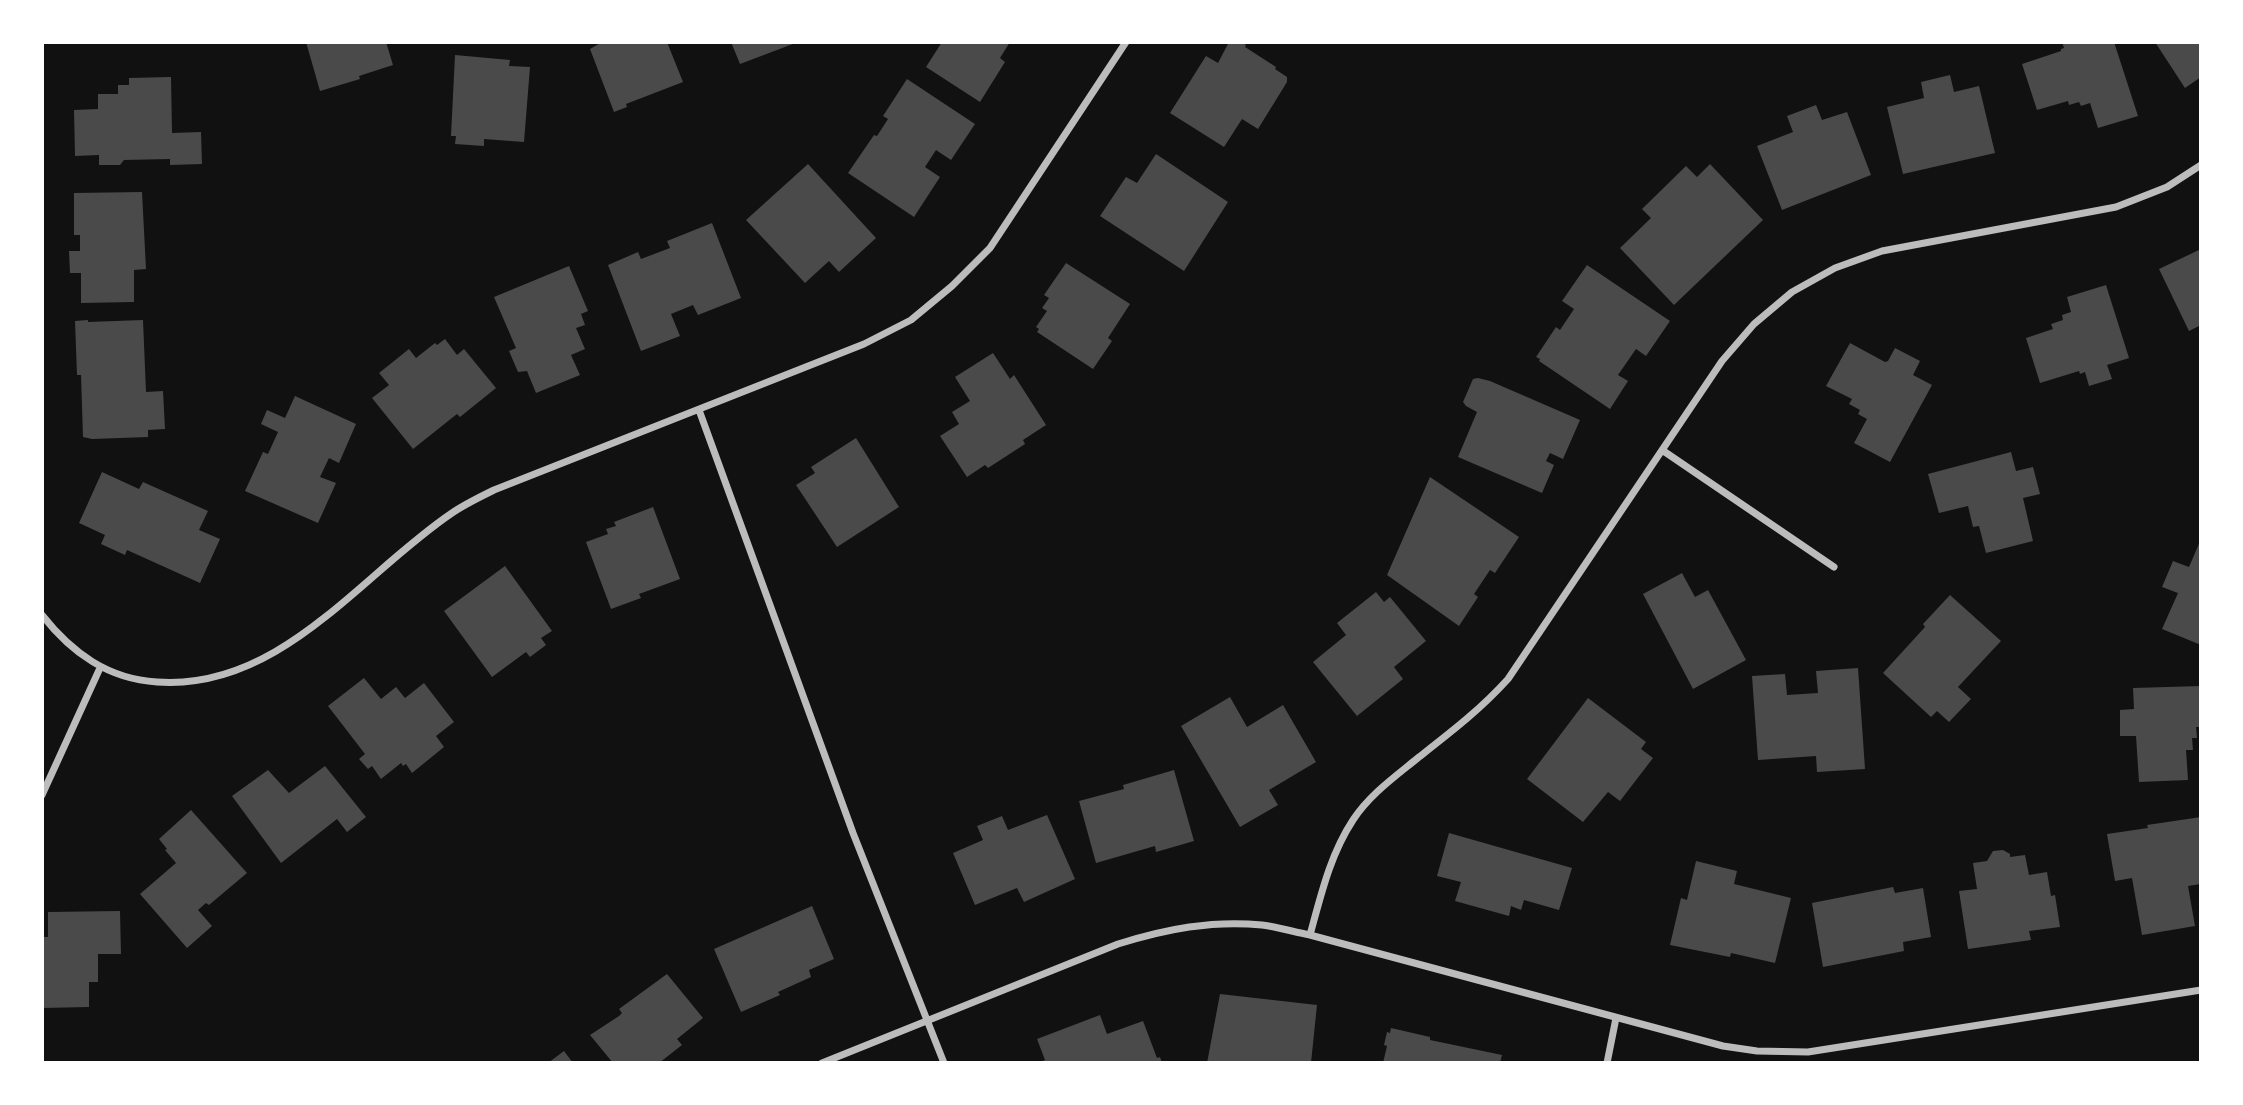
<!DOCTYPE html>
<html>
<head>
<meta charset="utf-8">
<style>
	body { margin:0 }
	#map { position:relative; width:2243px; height:1105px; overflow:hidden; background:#111; font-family:Quicksand,sans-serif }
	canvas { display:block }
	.frame { position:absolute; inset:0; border:44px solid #fff; pointer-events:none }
</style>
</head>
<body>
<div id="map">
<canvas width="2243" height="1105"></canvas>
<div class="frame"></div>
</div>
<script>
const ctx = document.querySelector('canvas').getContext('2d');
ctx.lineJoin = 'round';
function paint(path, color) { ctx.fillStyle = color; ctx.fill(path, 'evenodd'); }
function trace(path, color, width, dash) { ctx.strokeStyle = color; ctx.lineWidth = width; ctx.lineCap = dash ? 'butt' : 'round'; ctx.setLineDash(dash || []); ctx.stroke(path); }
paint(new Path2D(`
	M306 42H386L393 65 359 76 360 79 320 91Z
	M602 42H667L683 82 626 104 627 107 614 112 590 49Z
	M731 42H798L740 64Z
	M942 42H1010L1000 58 1005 62 980 102 926 67Z
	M1229 42H1241L1246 45 1245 47 1276 67 1275 69 1287 77V82L1258 129 1242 119 1224 147 1170 113 1206 56 1218 63Z
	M2062 42H2114L2138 116 2098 128 2090 103 2081 106 2079 102 2069 105 2068 101 2037 110 2022 64 2061 51V49L2064 48Z
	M2155 42H2201V77L2185 88Z
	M455 55 510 60 509 66 530 67 524 142 484 139V146L455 144 456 136H451Z
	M1950 75 1954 92 1979 86 1995 153 1903 174 1887 107 1924 98 1921 82Z
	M171 77 172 133 201 132 202 164 170 165V159L124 160 120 165H99V155L75 156 74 110 98 109V94H118V85H129V78Z
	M907 79 975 124 951 160 936 150 925 167 940 177 914 217 848 173 874 135 877 136 888 119 883 116Z
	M1816 105 1822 120 1847 112 1871 175 1782 210 1757 146 1793 132 1787 116Z
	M1156 154 1228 202 1184 271 1100 216 1126 177 1137 183Z
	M808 164 876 238 839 272 829 261 805 283 746 220Z
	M1710 164 1763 220 1674 305 1620 248 1651 218 1642 209 1686 166 1697 177Z
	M142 192 146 269 134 270V302L81 303V273H70L69 251H80V235H74V193Z
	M712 223 741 298 698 315 693 305 671 314 680 336 641 351 608 265 638 252 641 259 670 248 667 241Z
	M2201 249V325L2189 331 2159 269Z
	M1066 263 1130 304 1108 338 1112 341 1093 369 1037 332 1039 329 1036 327 1047 311 1042 308 1049 298 1044 295Z
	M1587 265 1670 321 1646 356 1636 349 1618 375 1628 381 1610 409 1539 361 1540 359 1536 357 1556 327 1560 330 1574 309 1562 301Z
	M569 266 588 311 581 314 585 325 576 328 585 349 571 355 580 375 536 393 527 371 518 372 509 351 516 348 494 297Z
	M2106 285 2129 358 2107 365 2112 379 2089 386 2085 372 2080 374 2079 371 2040 383 2026 338 2053 329 2051 324 2063 320 2062 315 2071 312 2067 297Z
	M88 320V322L143 320 146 392 163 391 165 429 148 430V437L92 439 83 437 81 375H77L75 321Z
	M445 339 457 355 464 349 496 388 460 417 457 414 413 449 372 398 389 385 379 373 409 349 416 358 435 343 437 345Z
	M1850 343 1885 362 1888 361 1895 348 1920 361 1913 375 1932 385 1890 462 1854 443 1867 419 1858 414 1860 410 1849 404 1852 399 1826 386Z
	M993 353 1010 379 1014 375 1046 425 1023 440 1025 444 988 468 985 465 967 477 940 436 959 424 952 412 970 401 955 377Z
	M1478 378 1490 381 1580 420 1563 459 1550 453 1546 461 1554 465 1542 493 1458 457 1477 412 1466 406 1463 402 1473 379Z
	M295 396 356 424 339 463 329 458 320 477 336 483 318 523 245 491 263 452 268 454 278 432 261 424 267 410 285 418Z
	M856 438 899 507 837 547 796 485 815 473 811 467Z
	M2011 452 2016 471 2033 467 2040 494 2023 498 2033 541 1986 553 1979 526 1973 527 1968 506 1939 513 1928 474Z
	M102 472 139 489 143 482 208 511 199 530 220 539 200 583 127 550 125 555 101 544 105 535 79 523Z
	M1430 477 1519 537 1495 573 1490 570 1474 594 1478 597 1459 626 1387 575Z
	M653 507 680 579 639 594 641 598 611 609 586 542 608 534 606 529 616 526 614 522Z
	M2201 539V645L2162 629 2178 593 2162 587 2173 561 2189 567Z
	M505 566 552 631 541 638 546 645 530 657 526 652 492 677 444 611Z
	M1682 573 1695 597 1708 590 1746 660 1693 689 1643 594Z
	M1376 592 1384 602 1390 597 1426 641 1394 667 1403 679 1357 716 1313 662 1346 635 1337 623Z
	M1950 595 2001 641 1958 687 1971 699 1949 722 1937 711 1931 717 1883 673 1925 627 1923 624Z
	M1858 668 1865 769 1817 772 1816 756 1758 760 1752 676 1785 674 1787 695 1818 693 1816 671Z
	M364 678 381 699 396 687 405 698 424 683 454 722 436 736 444 747 412 773 406 764 403 766 401 763 381 779 372 766 368 769 359 759 365 754 328 706Z
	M2201 686V727H2196L2197 738H2192L2193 750H2186L2188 780 2139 782 2136 736H2120V710L2134 709 2133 688Z
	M1230 697 1247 727 1283 705 1316 762 1269 790 1278 805 1240 827 1181 726Z
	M1588 698 1646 742 1641 749 1653 758 1620 801 1608 792 1583 822 1527 779Z
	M325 766 366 817 347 832 337 819 281 863 232 796 268 770 289 793Z
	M1174 770 1194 841 1156 852 1155 846 1096 863 1079 801 1124 789 1123 785Z
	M191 810 247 873 209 905 206 903 198 910 212 926 187 948 140 894 176 863 165 850 167 849 159 839Z
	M1047 815 1075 879 1024 902 1017 888 975 905 953 853 983 840 977 826 1002 816 1008 830Z
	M2201 817V884L2188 886 2195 926 2142 935 2132 878 2115 881 2107 834 2148 828 2147 825Z
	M1449 833 1572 868 1559 910 1524 900 1521 910 1511 906 1509 916 1455 901 1461 882 1437 876Z
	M2003 850 2010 854V857L2025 855 2029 875 2047 872 2051 896 2055 895 2060 927 2029 931 2031 940 1968 949 1959 891 1977 889 1973 863 1987 861 1993 851Z
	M1696 861 1737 871 1734 884 1791 898 1775 963 1731 953 1730 957 1670 945 1681 898 1687 900Z
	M1893 887 1895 893 1923 888 1931 937 1903 942 1904 951 1823 967 1812 903Z
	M812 906 834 959 809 970 811 977 778 992 780 995 741 1012 714 949Z
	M120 911 121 954H98V982H89V1007L42 1008V937H48V912Z
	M667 974 703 1018 677 1039 682 1045 659 1063H613L590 1035 619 1016 622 1013 619 1009Z
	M1220 994 1317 1005 1311 1063H1207Z
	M1100 1015 1107 1034 1143 1021 1157 1058 1160 1057 1162 1063H1037L1045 1060 1037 1039Z
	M1391 1028 1430 1037V1040L1502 1055 1500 1063H1383L1387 1046 1384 1045 1387 1032 1390 1033Z
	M564 1051 573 1063H548Z`), '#4a4a4a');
trace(new Path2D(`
	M699 410 853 833 944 1063
	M1662 450 1834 567
	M42 615C72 653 108 679 157 682 280 691 360 575 452 513 465 504 480 497 494 490L864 344 911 320 952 286 990 248 1126 42
	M42 795 100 668
	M1310 935C1321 895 1330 855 1353 820 1370 794 1396 776 1419 757 1451 732 1481 709 1508 679L1722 361 1754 324 1792 292 1835 268 1882 251 2116 207 2167 187 2201 165
	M822 1063 1118 944C1166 929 1212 920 1262 925 1278 927 1294 932 1310 935L1723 1046 1757 1051 1808 1052 2201 990
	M1607 1063 1616 1018`), '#bcbcbc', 7);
</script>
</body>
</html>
